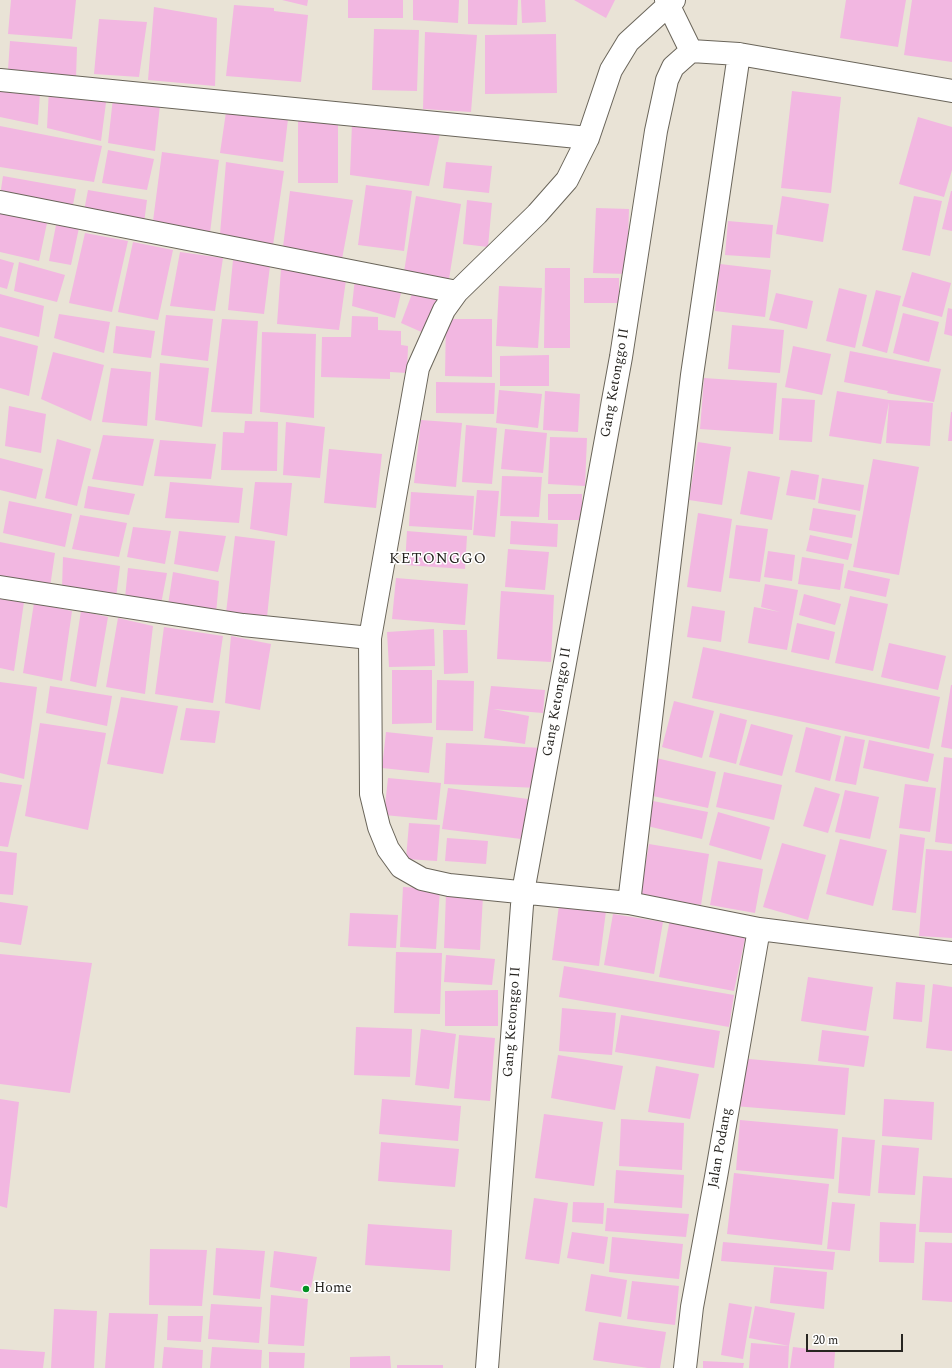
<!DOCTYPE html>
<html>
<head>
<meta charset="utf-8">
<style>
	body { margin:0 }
	#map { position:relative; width:952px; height:1368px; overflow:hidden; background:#e9e3d6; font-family:Spectral,serif }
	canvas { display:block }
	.scale { position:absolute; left:806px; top:1334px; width:97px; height:18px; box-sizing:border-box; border:2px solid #272521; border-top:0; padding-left:5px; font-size:12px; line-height:14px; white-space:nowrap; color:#272521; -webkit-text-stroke:3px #fff; paint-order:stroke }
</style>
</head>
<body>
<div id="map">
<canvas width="952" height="1368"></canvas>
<div class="scale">20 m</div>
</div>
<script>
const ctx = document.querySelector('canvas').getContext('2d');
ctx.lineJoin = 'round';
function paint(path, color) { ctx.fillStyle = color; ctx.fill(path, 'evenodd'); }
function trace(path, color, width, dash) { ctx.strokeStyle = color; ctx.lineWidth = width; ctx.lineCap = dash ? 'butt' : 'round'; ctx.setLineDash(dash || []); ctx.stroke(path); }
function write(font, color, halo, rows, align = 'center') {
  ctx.font = font + ' Spectral,serif'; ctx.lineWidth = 3; ctx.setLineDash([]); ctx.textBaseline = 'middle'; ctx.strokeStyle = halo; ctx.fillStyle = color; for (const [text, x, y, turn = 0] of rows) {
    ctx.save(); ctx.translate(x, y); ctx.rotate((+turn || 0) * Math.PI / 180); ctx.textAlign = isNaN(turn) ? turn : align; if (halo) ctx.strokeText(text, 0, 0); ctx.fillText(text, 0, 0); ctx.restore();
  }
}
paint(new Path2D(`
	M11 0H76L72 39 8 34Z
	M282 0H308L307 6Z
	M348 0H403V18H348Z
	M413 0H459L458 23 413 20Z
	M468 0H518L517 25 468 24Z
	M521 0H545L546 22 522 23Z
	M574 0H615L606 18Z
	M846 0H906L898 47 840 38Z
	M912 0H952V62L904 55Z
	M234 5 274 8V11L308 15 301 82 226 76Z
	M154 7 217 18 215 86 148 80Z
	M99 19 147 22 139 77 94 74Z
	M374 29 419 30 417 91 372 90Z
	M425 32 477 35 471 112 423 109Z
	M556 34 557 93 485 94V35Z
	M10 41 77 47 76 78 8 70Z
	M0 86 40 92 38 125 0 117Z
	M49 89 107 95 101 141 47 128Z
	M792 91 841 97 831 193 781 188Z
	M113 98 160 105 155 151 108 143Z
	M226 112 288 119 283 162 220 153Z
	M298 115H338V183H298Z
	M918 117 952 127V170L944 197 899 184Z
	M352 123 440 133 429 186 350 175Z
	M0 126 102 146 94 182 0 167Z
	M108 150 154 159 147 190 102 183Z
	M162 152 219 160 210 233 153 221Z
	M226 162 284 171 273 245 220 234Z
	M446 162 492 166 489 193 443 188Z
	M3 176 76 189 72 210 0 196Z
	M366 185 412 191 404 251 358 245Z
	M88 190 147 200 144 223 84 211Z
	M290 191 353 200 342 259 283 247Z
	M951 191H952V231L942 229Z
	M416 196 461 204 449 279 404 272Z
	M782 196 829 204 823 242 776 234Z
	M914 196 942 201 930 256 902 250Z
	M467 200 492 203 488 247 463 244Z
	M596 208 629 209 627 274 593 273Z
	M0 213 47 223 39 261 0 252Z
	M728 221 773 225 770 258 725 255Z
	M56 225 79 228 71 265 49 261Z
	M85 233 128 241 112 312 69 303Z
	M133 242 173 250 158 320 118 312Z
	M180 252 223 258 215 311 170 306Z
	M0 259 14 263 7 289 0 287Z
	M233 260 270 266 264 314 228 310Z
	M19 262 65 275 57 302 14 291Z
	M720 264 771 270 765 317 715 311Z
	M545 268H570V348H544Z
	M281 269 346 280 339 330 277 324Z
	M912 272 951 283 942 317 902 306Z
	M355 278 402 289 395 318 352 306Z
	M584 278H619V303H584Z
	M499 286 542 288 538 348 496 346Z
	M839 288 867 295 855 348 826 341Z
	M876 290 901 296 887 353 862 346Z
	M413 291 441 297 426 334 401 323Z
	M776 293 813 301 807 329 769 320Z
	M0 294 44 306 39 337 0 327Z
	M948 308 952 309V336L944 334Z
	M903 313 939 322 929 362 893 353Z
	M59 314 110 322 104 353 54 338Z
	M166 315 213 319 208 361 161 355Z
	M352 316 378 317V330L401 331V345L408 346 407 373 390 372V379L321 377 322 337H351Z
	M222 319 258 321 252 414 211 412Z
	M446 319H492V377L445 376Z
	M732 325 784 330 780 373 728 369Z
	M116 326 155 331 151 358 113 353Z
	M262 332 316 334 314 418 260 412Z
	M0 336 38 346 29 396 0 388Z
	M793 346 831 354 822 395 785 387Z
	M850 351 941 369 934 402 887 393 888 391 844 382Z
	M53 352 104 365 91 421 41 399Z
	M549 355V386H500V356Z
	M160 363 209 368 202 427 155 420Z
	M111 368 151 372 147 426 102 422Z
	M704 378 777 383 773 434 700 429Z
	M436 382 495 383 494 414 436 413Z
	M499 390 542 394 538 428 496 423Z
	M545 391 580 394 578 432 543 430Z
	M837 391 889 400 933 403 930 446 886 443 889 402 881 444 829 436Z
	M782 398 815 400 812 442 779 440Z
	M9 406 46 414 41 453 5 446Z
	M951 412H952V441H948Z
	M421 420 462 423 456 487 414 483Z
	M245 421 278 422 277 471 221 470 223 432 244 433Z
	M286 422 325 427 320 478 283 475Z
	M466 425 497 428 492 484 462 482Z
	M505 429 547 433 543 473 501 469Z
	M103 435 154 439 143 486 92 479Z
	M550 437 587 438 585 486 548 484Z
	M57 439 91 449 77 506 45 498Z
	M160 440 216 444 211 479 154 476Z
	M698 442 731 447 722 505 689 500Z
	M329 449 382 454 376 508 324 503Z
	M0 458 43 469 36 499 0 490Z
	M873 459 919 467 899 575 853 567Z
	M791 470 819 475 815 500 786 495Z
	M748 471 780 477 772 520 740 514Z
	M502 476 542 477 539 517 500 516Z
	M822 478 864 485 860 511 818 503Z
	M170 482 243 488 239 523 165 518Z
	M255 482 292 483 287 536 250 529Z
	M88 486 135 494 129 515 84 508Z
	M477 490 499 491 495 537 473 535Z
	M411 492 474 496 472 530 409 526Z
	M548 494H582V520H548Z
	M9 501 72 514 65 547 3 533Z
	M813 508 856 515 852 538 809 530Z
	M698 513 732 519 721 592 687 587Z
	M80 515 127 523 119 557 72 549Z
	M511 521 558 524 557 547 510 544Z
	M736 525 768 529 760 582 729 578Z
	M133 527 171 531 165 564 127 557Z
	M179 531 226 536 218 572 174 564Z
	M407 531 467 536 465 569 405 565Z
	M810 535 852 544 848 560 806 551Z
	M235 536 275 541 267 617 226 613Z
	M0 542 55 553 50 587 0 578Z
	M508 549 549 552 545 590 505 587Z
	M768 551 795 555 792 581 764 577Z
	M63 557 120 566 116 598 62 588Z
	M802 557 844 564 840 590 798 584Z
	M128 568 167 573 161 604 125 598Z
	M848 570 890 579 886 597 844 588Z
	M173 572 219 581 216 613 168 605Z
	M396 578 468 584 465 625 392 619Z
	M765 584 798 590 787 650 748 643 754 607 780 612 761 607Z
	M501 591 554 595 551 662 497 659Z
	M804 594 841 604 835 625 799 615Z
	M850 596 888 604 873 671 835 663Z
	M0 599 24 602 14 671 0 668Z
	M34 603 72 611 62 681 23 673Z
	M692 606 725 611 721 642 687 637Z
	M81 611 108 617 96 687 70 681Z
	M118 618 153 626 145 694 106 687Z
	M797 623 835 632 829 660 791 652Z
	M164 627 223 636 213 703 155 694Z
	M434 629 435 666 389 667 387 632Z
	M443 630H467L468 673 444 674Z
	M231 636 271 644 260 710 225 703Z
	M889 643 946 656 938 690 881 677Z
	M703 647 940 697 929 749 692 698Z
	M392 670H432V723L392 724Z
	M437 680 474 681 473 731 436 730Z
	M0 682 37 687 24 779 0 773Z
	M951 685H952V749L941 747Z
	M50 686 112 696 107 726 46 713Z
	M491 686 545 690 543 713 493 709 529 716 525 744 484 738Z
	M121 697 178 706 163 774 107 764Z
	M674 701 714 711 702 758 662 747Z
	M186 708 220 711 215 743 180 740Z
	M720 713 747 720 736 764 709 757Z
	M40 723 106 733 88 830 25 816Z
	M751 724 793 735 782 776 739 765Z
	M806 727 841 736 830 781 795 772Z
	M386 732 433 737 429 773 382 768Z
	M845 736 865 740 856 785 835 781Z
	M869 740 934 754 928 782 863 768Z
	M446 743 542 748 539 788 444 784Z
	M944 757 952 758V844L935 842Z
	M656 758 716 772 708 808 648 795Z
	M724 772 782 785 774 820 716 807Z
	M388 778 441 783 437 820 384 815Z
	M0 782 22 785 8 847 0 846Z
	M905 784 936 788 930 832 899 828Z
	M815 787 840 794 828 833 803 826Z
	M448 788 535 800 529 840 442 829Z
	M845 790 879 797 870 839 835 832Z
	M653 801 708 812 702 839 647 826Z
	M718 812 770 827 761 860 709 845Z
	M409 823 440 825 437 861 406 859Z
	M900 834 925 838 916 913 892 910Z
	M447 838 488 841 486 864 445 861Z
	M840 839 887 850 873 906 826 894Z
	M782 843 826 855 808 920 763 907Z
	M649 844 709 854 701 905 640 895Z
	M926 849 952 851V938L919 936Z
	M0 851 17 853 13 895 0 894Z
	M718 861 763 869 755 913 710 905Z
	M403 887 440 889 436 949 400 947Z
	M446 894 483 896 480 950 444 948Z
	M0 902 28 906 21 945 0 942Z
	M559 905 606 911 599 966 552 960Z
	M350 913 398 915 396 948 348 946Z
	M613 914 663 922 654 974 604 965Z
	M670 919 746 934 734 991 659 977Z
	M396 952 442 953 440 1014 394 1013Z
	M0 954 92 963 70 1093 0 1084Z
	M446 955 495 959 492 985 444 982Z
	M564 966 734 995 729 1027 559 997Z
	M808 977 873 987 866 1031 801 1021Z
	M896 982 925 985 922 1022 893 1019Z
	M933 984 952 987V1051L926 1048Z
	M498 990V1026H445V991Z
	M562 1008 616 1013 612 1055 559 1051Z
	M621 1015 720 1031 714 1068 615 1052Z
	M356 1027 412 1029 410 1077 354 1075Z
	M421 1029 456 1034 449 1089 415 1085Z
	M822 1030 869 1036 864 1067 818 1061Z
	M459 1035 495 1038 490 1101 454 1098Z
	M558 1055 623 1066 615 1110 551 1098Z
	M738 1058 849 1068 845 1115 734 1106Z
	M656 1066 699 1074 690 1119 648 1112Z
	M0 1099 19 1102 7 1208 0 1206Z
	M382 1099 461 1106 458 1141 379 1134Z
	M884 1099 934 1102 932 1140 882 1136Z
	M544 1114 603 1122 594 1186 535 1178Z
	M621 1119 684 1123 682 1170 619 1166Z
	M740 1120 838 1129 834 1179 736 1170Z
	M842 1137 875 1140 870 1196 838 1193Z
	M381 1142 459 1149 455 1187 378 1181Z
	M882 1145 919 1148 915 1195 878 1193Z
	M616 1170 684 1175 682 1208 614 1203Z
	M734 1173 829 1184 822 1245 727 1234Z
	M923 1176 952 1178V1233L919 1232Z
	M534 1198 568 1203 559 1264 525 1259Z
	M573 1202 604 1203 603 1224 572 1222Z
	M832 1202 855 1204 850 1251 827 1249Z
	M607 1208 689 1214 686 1237 605 1231Z
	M880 1222 916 1224 914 1263 879 1262Z
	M368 1224 452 1230 450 1271 365 1265Z
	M572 1232 608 1237 604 1264 567 1258Z
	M612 1237 683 1244 679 1279 609 1272Z
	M723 1242 835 1252 833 1270 721 1261Z
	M925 1242 952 1243V1302L922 1300Z
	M216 1248 265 1251 260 1299 213 1295Z
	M150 1249 207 1250 202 1306 149 1305Z
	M274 1251 317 1257 310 1293 270 1287Z
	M774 1267 827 1272 824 1309 770 1303Z
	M591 1274 627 1280 621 1317 585 1311Z
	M632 1281 679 1286 675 1325 627 1319Z
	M271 1295 308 1299 304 1346 268 1344Z
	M729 1303 752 1307 743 1359 721 1355Z
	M211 1304 262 1307 259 1343 208 1339Z
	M755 1306 795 1313 789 1346 749 1338Z
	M54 1309 97 1311 94 1368H51Z
	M109 1313 158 1314 154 1368H105Z
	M168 1316H203L201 1342 167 1340Z
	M599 1322 666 1332 660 1368H648L593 1360Z
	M751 1343 789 1346 788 1368H749Z
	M164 1347 203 1350 202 1368H162Z
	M212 1347 262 1350 261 1368H210Z
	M793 1347 835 1352 834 1368H790Z
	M0 1349 45 1352 43 1368H0Z
	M269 1352 305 1353 304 1368H269Z
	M390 1356 391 1368H350V1357Z
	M703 1361 744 1363 743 1368H703Z
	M397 1365H443V1368H397Z`), '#f2b7e1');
const minor = new Path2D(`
	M666 0 691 51
	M691 51 739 54 952 91
	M739 54 692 375 629 903 759 929 952 953
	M0 80 588 138
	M0 202 457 292
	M0 587 243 625 370 638
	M629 903 449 885 422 879 401 867 388 849 379 827 371 794 370 638 418 368 444 310 457 292 537 214 567 180 588 138 611 70 628 42 674 0
	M487 1368 523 892 621 357 656 131 667 80 673 67 691 51
	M685 1368 692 1307 716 1177 759 929`);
trace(minor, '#6a655a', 24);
trace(minor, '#fff', 22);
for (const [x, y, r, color] of [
	[306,1289,4,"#039023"]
]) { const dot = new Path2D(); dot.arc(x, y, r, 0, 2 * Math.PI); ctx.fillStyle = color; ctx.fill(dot); trace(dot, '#fff', 1.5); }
write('14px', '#272521', '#fff', [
	["Gang Ketonggo II",616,383,-80],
	["Gang Ketonggo II",558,702,-80],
	["Gang Ketonggo II",513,1022,-86],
	["Jalan Podang",721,1148,-80]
]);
write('14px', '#272521', '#fff', [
	["Home",314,1289]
], 'left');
ctx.letterSpacing = '1px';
write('15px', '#272521', '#fff', [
	["KETONGGO",438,560]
]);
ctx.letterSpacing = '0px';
</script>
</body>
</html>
